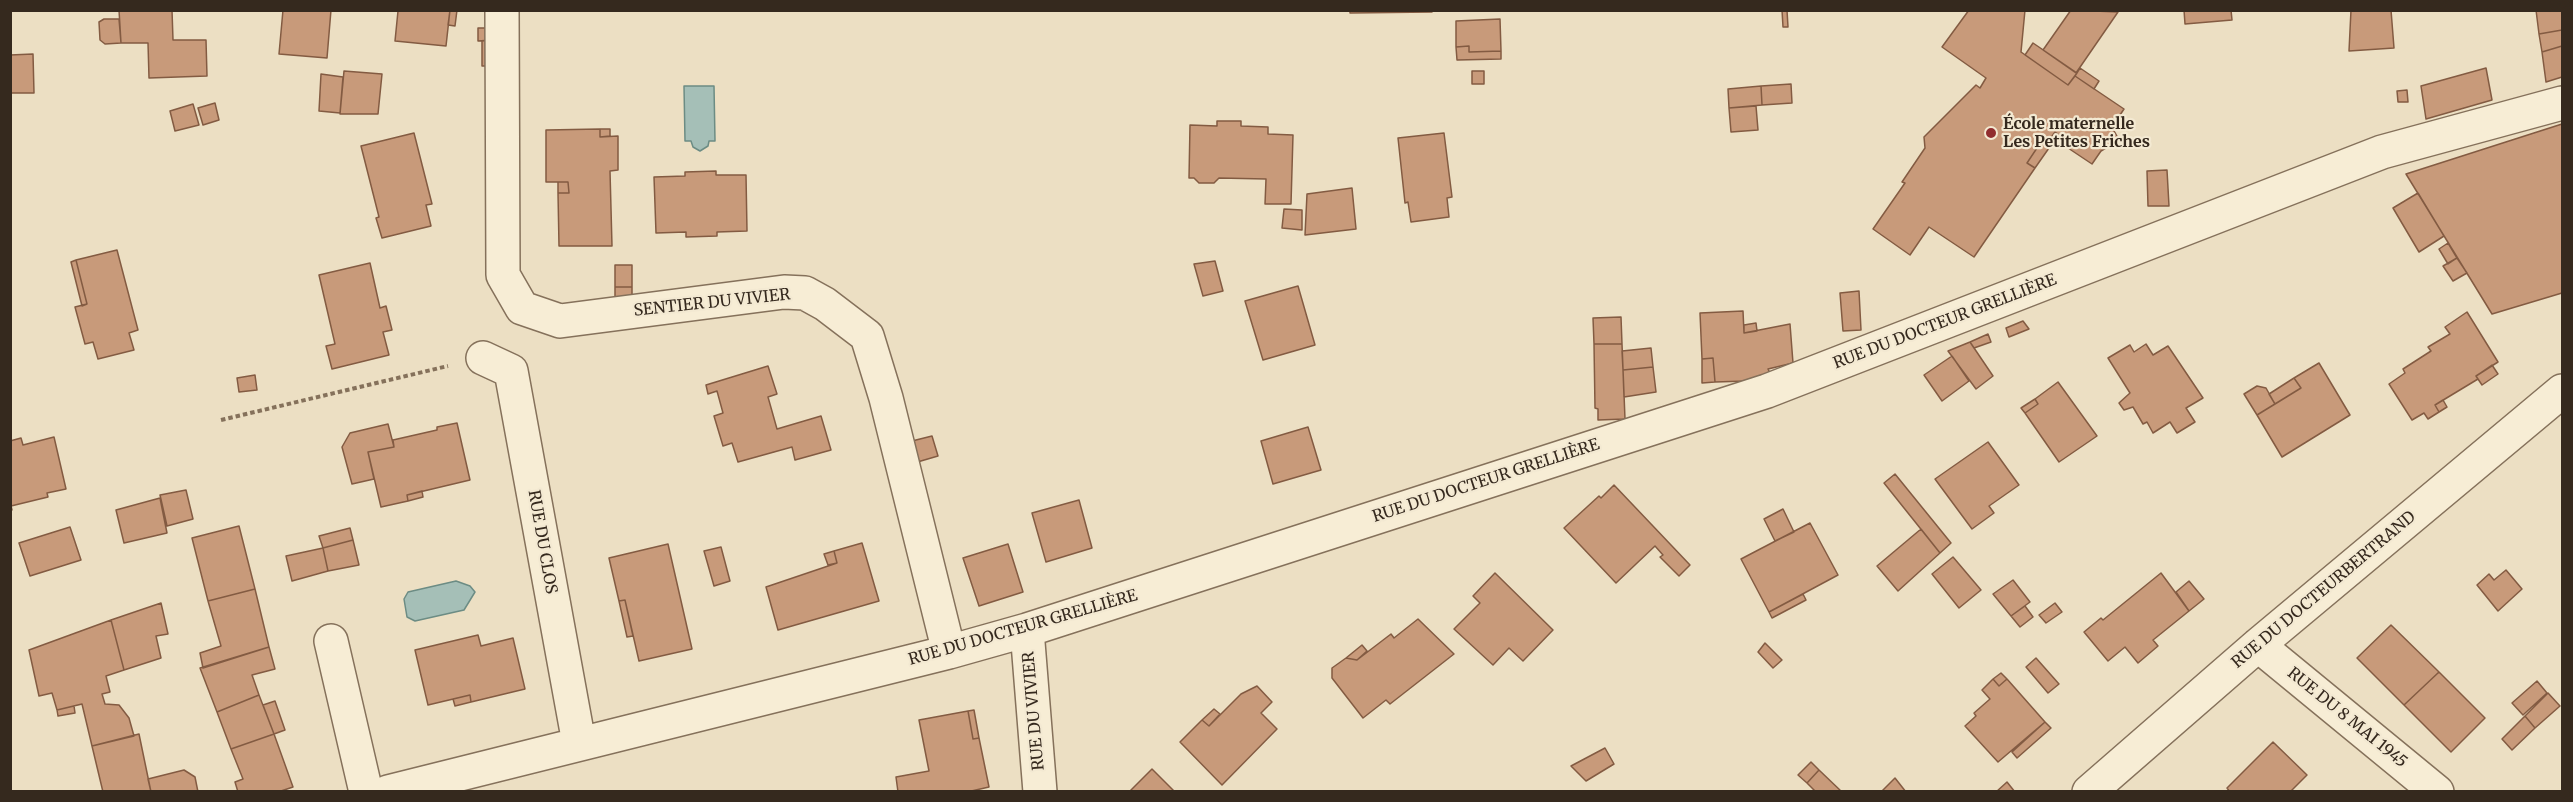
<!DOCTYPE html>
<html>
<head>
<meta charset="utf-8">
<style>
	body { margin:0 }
	#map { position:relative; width:2573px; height:802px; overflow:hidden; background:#ecdfc3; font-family:Merriweather,serif }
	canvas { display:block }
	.frame { position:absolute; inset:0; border:12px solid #35291e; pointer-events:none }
</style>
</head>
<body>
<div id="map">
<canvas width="2573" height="802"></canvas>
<div class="frame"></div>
</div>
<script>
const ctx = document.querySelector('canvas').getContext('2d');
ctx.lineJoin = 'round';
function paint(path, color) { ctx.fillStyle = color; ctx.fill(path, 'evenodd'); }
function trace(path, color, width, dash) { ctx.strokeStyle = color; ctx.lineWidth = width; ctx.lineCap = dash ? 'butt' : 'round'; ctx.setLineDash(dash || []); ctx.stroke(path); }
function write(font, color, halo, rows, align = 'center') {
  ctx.font = font + ' Merriweather,serif'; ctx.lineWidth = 4.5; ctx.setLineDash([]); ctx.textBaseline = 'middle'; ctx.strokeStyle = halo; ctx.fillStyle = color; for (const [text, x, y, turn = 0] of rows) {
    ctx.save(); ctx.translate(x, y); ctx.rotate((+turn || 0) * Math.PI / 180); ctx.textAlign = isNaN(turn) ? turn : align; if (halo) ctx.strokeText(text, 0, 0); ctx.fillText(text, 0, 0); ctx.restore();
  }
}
const water = new Path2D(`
	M684 86H714L715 141H709L708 146 700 151 693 147 691 141H685Z
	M456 581 470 586 475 592 464 610 415 621 407 617 404 599 408 592Z`);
paint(water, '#a5bfb7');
trace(water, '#6c8c84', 1.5);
const building = new Path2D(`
	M119 10H172L173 40H206L207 76 149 78 148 43H121Z
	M283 10H331L327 58 279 54Z
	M450 10H457L455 26 448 25Z
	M450 10 446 46 395 41 398 11Z
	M1350 10H1432V12L1350 13Z
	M1782 10H1787L1788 27H1783Z
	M1969 10H2025L2021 52 2068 85 2075 76 2124 109 2112 127 2119 140 2101 151 2092 164 2065 146 2068 141 2055 132 2050 139 2053 142 2049 148 2041 142 2027 163 2035 168 1974 257 1929 227 1910 255 1873 229 1905 183 1902 182 1925 148 1924 137 1976 85 1980 88 1986 78 1942 47Z
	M2071 10 2118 12 2076 73 2043 50Z
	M2184 10H2231L2232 20 2185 24Z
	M2351 10H2391L2394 48 2349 51Z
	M2536 10H2562V30L2539 34Z
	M104 19H119L121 43 105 44 100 40 99 22Z
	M1500 19 1501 51 1469 52V46L1456 47V21Z
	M478 28H490L491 40 478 41Z
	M2562 30V46L2542 52 2539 34Z
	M491 40V66H482V41Z
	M2033 43 2077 73 2068 85 2025 55Z
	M1469 46V52L1501 51V59L1457 60 1456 47Z
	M2562 46V77L2546 82 2542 52Z
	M33 54 34 93H10V55Z
	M2080 68 2099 81 2094 89 2075 76Z
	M2486 68 2492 100 2426 119 2421 86Z
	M344 71 382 74 378 114H340Z
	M1472 71H1484V84H1472Z
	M321 74 343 77 340 113 319 111Z
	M1791 84 1792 103 1762 105 1761 86Z
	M1761 86 1762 105 1729 108 1728 89Z
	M2407 90 2408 102H2398L2397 91Z
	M215 103 219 120 203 125 198 108Z
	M193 104 199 125 175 131 170 111Z
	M1756 106 1758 130 1731 132 1729 108Z
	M1217 121H1241V126L1268 127V134L1293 135 1291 204H1265L1266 179 1219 178 1214 183H1199L1194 178H1189L1190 125 1217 126Z
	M2562 124V293L2492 314 2406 174Z
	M600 129H610V136L600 137Z
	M600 129V137L618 136V170L610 171 612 246H559L558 193H569L568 182H546V130Z
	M414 133 432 204 426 205 431 226 382 238 376 218 379 217 361 146Z
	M1444 133 1452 197 1447 198 1449 217 1411 222 1408 202 1405 203 1398 138Z
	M2041 142 2049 148 2035 168 2027 163Z
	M2167 170 2169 206H2148L2147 171Z
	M716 171V175H746L747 231 717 232V236L686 237V232L656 233 654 177 685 176V172Z
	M558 182H568L569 193H558Z
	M1352 188 1356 229 1305 235 1307 194Z
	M2418 193 2444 236 2419 252 2393 208Z
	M1284 209 1302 210V230L1282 228Z
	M2448 243 2457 258 2448 264 2439 249Z
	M117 250 138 330 129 333 134 350 98 359 93 342 85 344 75 307 87 304 76 260Z
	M2457 258 2467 273 2453 281 2443 266Z
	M76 260 87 304 82 306 71 262Z
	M1215 261 1223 291 1203 296 1194 264Z
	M370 263 380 308 386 306 392 330 383 332 389 355 332 369 326 346 335 344 319 275Z
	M615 265H632V287H615Z
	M1298 286 1315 345 1263 360 1245 301Z
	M615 287H632V303H615Z
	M1859 291 1861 330 1843 331 1840 293Z
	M1743 311 1744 333 1790 324 1793 363 1768 369 1770 373 1746 381 1715 382 1713 358 1702 359 1700 313Z
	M2467 312 2498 362 2476 376 2478 379 2435 405 2439 412 2428 419 2424 413 2412 420 2389 384 2405 373 2403 369 2431 351 2428 347 2450 334 2445 327Z
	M1621 317 1622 344H1594L1593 318Z
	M2023 321 2029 329 2009 337 2006 328Z
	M1756 323 1757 331 1744 333V325Z
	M1988 334 1991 342 1974 348 1970 342Z
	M1970 342 1993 376 1976 389 1948 351Z
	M1594 344H1622L1625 419 1598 420V409L1595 408Z
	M2146 344 2153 355 2168 346 2203 398 2186 408 2195 422 2177 433 2170 422 2153 433 2147 422 2143 424 2133 407 2124 410 2119 403 2130 393 2108 358 2130 345 2134 352Z
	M1651 348 1653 367 1623 370 1622 351Z
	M1952 356 1969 381 1942 401 1924 375Z
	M1713 358 1715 382 1702 383V359Z
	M2319 363 2350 415 2282 457 2257 415 2301 388 2294 378Z
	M2492 365 2498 374 2482 385 2476 376Z
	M768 366 777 394 768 397 777 429 821 416 831 450 795 460 792 447 738 462 732 443 723 446 714 416 723 413 717 391 708 394 706 385Z
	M1653 367 1656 392 1624 397 1623 370Z
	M255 375 257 390 239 392 237 378Z
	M2294 378 2301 388 2275 404 2269 394Z
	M2058 382 2097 436 2059 462 2025 413 2038 404 2035 399Z
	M2257 386 2266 388 2275 404 2257 415 2244 394Z
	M2035 399 2038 404 2025 413 2021 408Z
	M2443 400 2447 407 2439 412 2435 405Z
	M457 423 470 480 407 495 408 501 381 507 368 452 394 447 393 440 437 430V427Z
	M388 424 394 447 368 452 374 479 352 484 342 447 350 433Z
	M1308 427 1321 470 1273 484 1261 441Z
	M932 436 938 456 914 463 908 442Z
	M54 437 66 489 47 493 48 497 11 506 12 510H10V441L21 438 23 445Z
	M1988 442 2019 485 1989 506 1994 513 1972 529 1935 479Z
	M1895 474 1951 543 1940 553 1884 483Z
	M1614 485 1690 565 1679 576 1660 557 1663 555 1655 546 1616 583 1564 528 1599 496 1601 498Z
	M186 490 193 519 167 526 160 495Z
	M422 491 423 497 408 501 407 495Z
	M160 498 167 533 124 543 116 510Z
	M1079 500 1092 548 1046 562 1032 513Z
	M1783 509 1794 532 1775 541 1764 519Z
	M1810 523 1838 575 1769 612 1741 559Z
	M239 526 255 589 208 601 192 538Z
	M70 527 81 560 30 576 19 543Z
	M350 528 353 540 323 548 319 536Z
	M1921 529 1940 553 1898 591 1877 566Z
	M353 540 359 565 328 571 323 548Z
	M862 543 879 601 778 630 766 587 837 563 834 551Z
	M668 544 692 649 639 661 625 600 619 601 609 558Z
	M1008 544 1023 592 979 606 963 558Z
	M721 547 730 581 714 586 704 551Z
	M323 548 328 571 292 581 286 556Z
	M834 551 837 563 828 565 824 554Z
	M1953 557 1981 590 1959 608 1932 574Z
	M2506 570 2522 589 2498 611 2477 585 2489 574 2494 580Z
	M1495 573 1553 630 1523 661 1509 648 1493 665 1454 629 1480 603 1473 596Z
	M2161 573 2189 611 2153 640 2158 646 2138 663 2125 647 2108 661 2084 632 2101 618 2103 620Z
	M2013 580 2030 602 2011 616 1993 594Z
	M2189 581 2204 599 2189 611 2176 592Z
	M255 589 269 647 203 668 200 653 221 646 208 601Z
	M1803 594 1806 600 1772 618 1769 612Z
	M625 600 633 636 627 637 619 601Z
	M161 603 168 634 156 636 161 658 124 670 111 620Z
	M2055 603 2062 612 2046 623 2039 615Z
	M2025 606 2033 617 2020 627 2011 616Z
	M1418 619 1454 654 1390 704 1386 700 1363 718 1332 678V668L1346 658 1357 660 1391 634 1394 638Z
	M111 620 124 670 106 676 110 692 102 694 105 704 119 705 129 718 134 736 92 746 82 704 57 710 52 693 39 696 29 650Z
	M2391 625 2439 672 2404 705 2357 658Z
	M478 635 481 646 513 638 525 689 471 702 470 695 428 705 415 650Z
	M1765 643 1782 660 1773 668 1758 652Z
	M1362 645 1367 651 1357 660 1346 658Z
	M269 647 275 669 252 675 259 695 217 712 200 668Z
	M2036 658 2059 684 2048 693 2026 667Z
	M2439 672 2485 718 2451 752 2404 705Z
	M2001 673 2007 679 1999 686 1993 679Z
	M1993 679 1999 686 2007 679 2045 722 1998 762 1965 726 1976 716 1974 713 1990 699 1982 690Z
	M2537 681 2547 693 2523 715 2512 703Z
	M1257 686 1272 702 1261 713 1277 729 1222 785 1180 742 1202 720 1209 726 1241 694Z
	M2548 693 2560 706 2535 728 2525 716Z
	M259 695 274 734 231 749 217 712Z
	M470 695 471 702 455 706 453 699Z
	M275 701 285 730 274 734 263 705Z
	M74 706 75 713 58 716 57 710Z
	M1214 709 1220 714 1209 726 1202 720Z
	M974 710 979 738 973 739 968 711Z
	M968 711 973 739 979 738 989 787 967 792H898L896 777 929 771 919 720Z
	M2525 716 2535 728 2512 750 2502 739Z
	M2045 722 2051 728 2017 758 2012 752Z
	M139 734 151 792H103L92 746Z
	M274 734 293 787 278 792H238L235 782 243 779 231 749Z
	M2273 742 2307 775 2290 792H2230L2227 788Z
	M1605 748 1614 764 1586 781 1571 766Z
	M1811 762 1819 770 1807 783 1798 775Z
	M1152 769 1175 792H1129Z
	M184 770 195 777 198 792H151L148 779Z
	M1819 770 1842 792H1816L1807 783Z
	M1895 778 1906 792H1881Z
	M2007 782 2015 792H1996Z`);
paint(building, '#c89a7a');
trace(building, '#835b42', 1.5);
const minor = new Path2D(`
	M502 10 503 275 522 308 560 321 784 292 805 293 825 304 867 336 886 398 949 652
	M483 358 511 371 579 743
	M1027 630 1040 792
	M331 641 366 792
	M2258 645 2437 792
	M388 792 949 652 1027 630 1767 391 2382 152 2562 103
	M2089 792 2258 645 2562 391`);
trace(minor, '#85715b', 36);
trace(new Path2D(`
	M221 420 448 366`), '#85715b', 4, [4.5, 3]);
trace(minor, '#f7edd5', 33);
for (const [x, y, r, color] of [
	[1991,133,6,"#912e2f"]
]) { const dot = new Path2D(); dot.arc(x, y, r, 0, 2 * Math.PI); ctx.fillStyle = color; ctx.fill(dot); trace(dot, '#f3e9d2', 2); }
write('bold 16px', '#35291e', '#f3e9d2', [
	["École maternelle",2003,124],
	["Les Petites Friches",2003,142]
], 'left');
write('16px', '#35291e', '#f3e9d2', [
	["SENTIER DU VIVIER",712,303,-6],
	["RUE DU DOCTEUR GRELLIÈRE",1945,322,-21],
	["RUE DU DOCTEUR GRELLIÈRE",1486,481,-18],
	["RUE DU CLOS",542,542,80],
	["RUE DU DOCTEURBERTRAND",2324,590,-40],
	["RUE DU DOCTEUR GRELLIÈRE",1023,628,-16],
	["RUE DU VIVIER",1034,711,-95],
	["RUE DU 8 MAI 1945",2347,718,39]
]);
</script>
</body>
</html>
